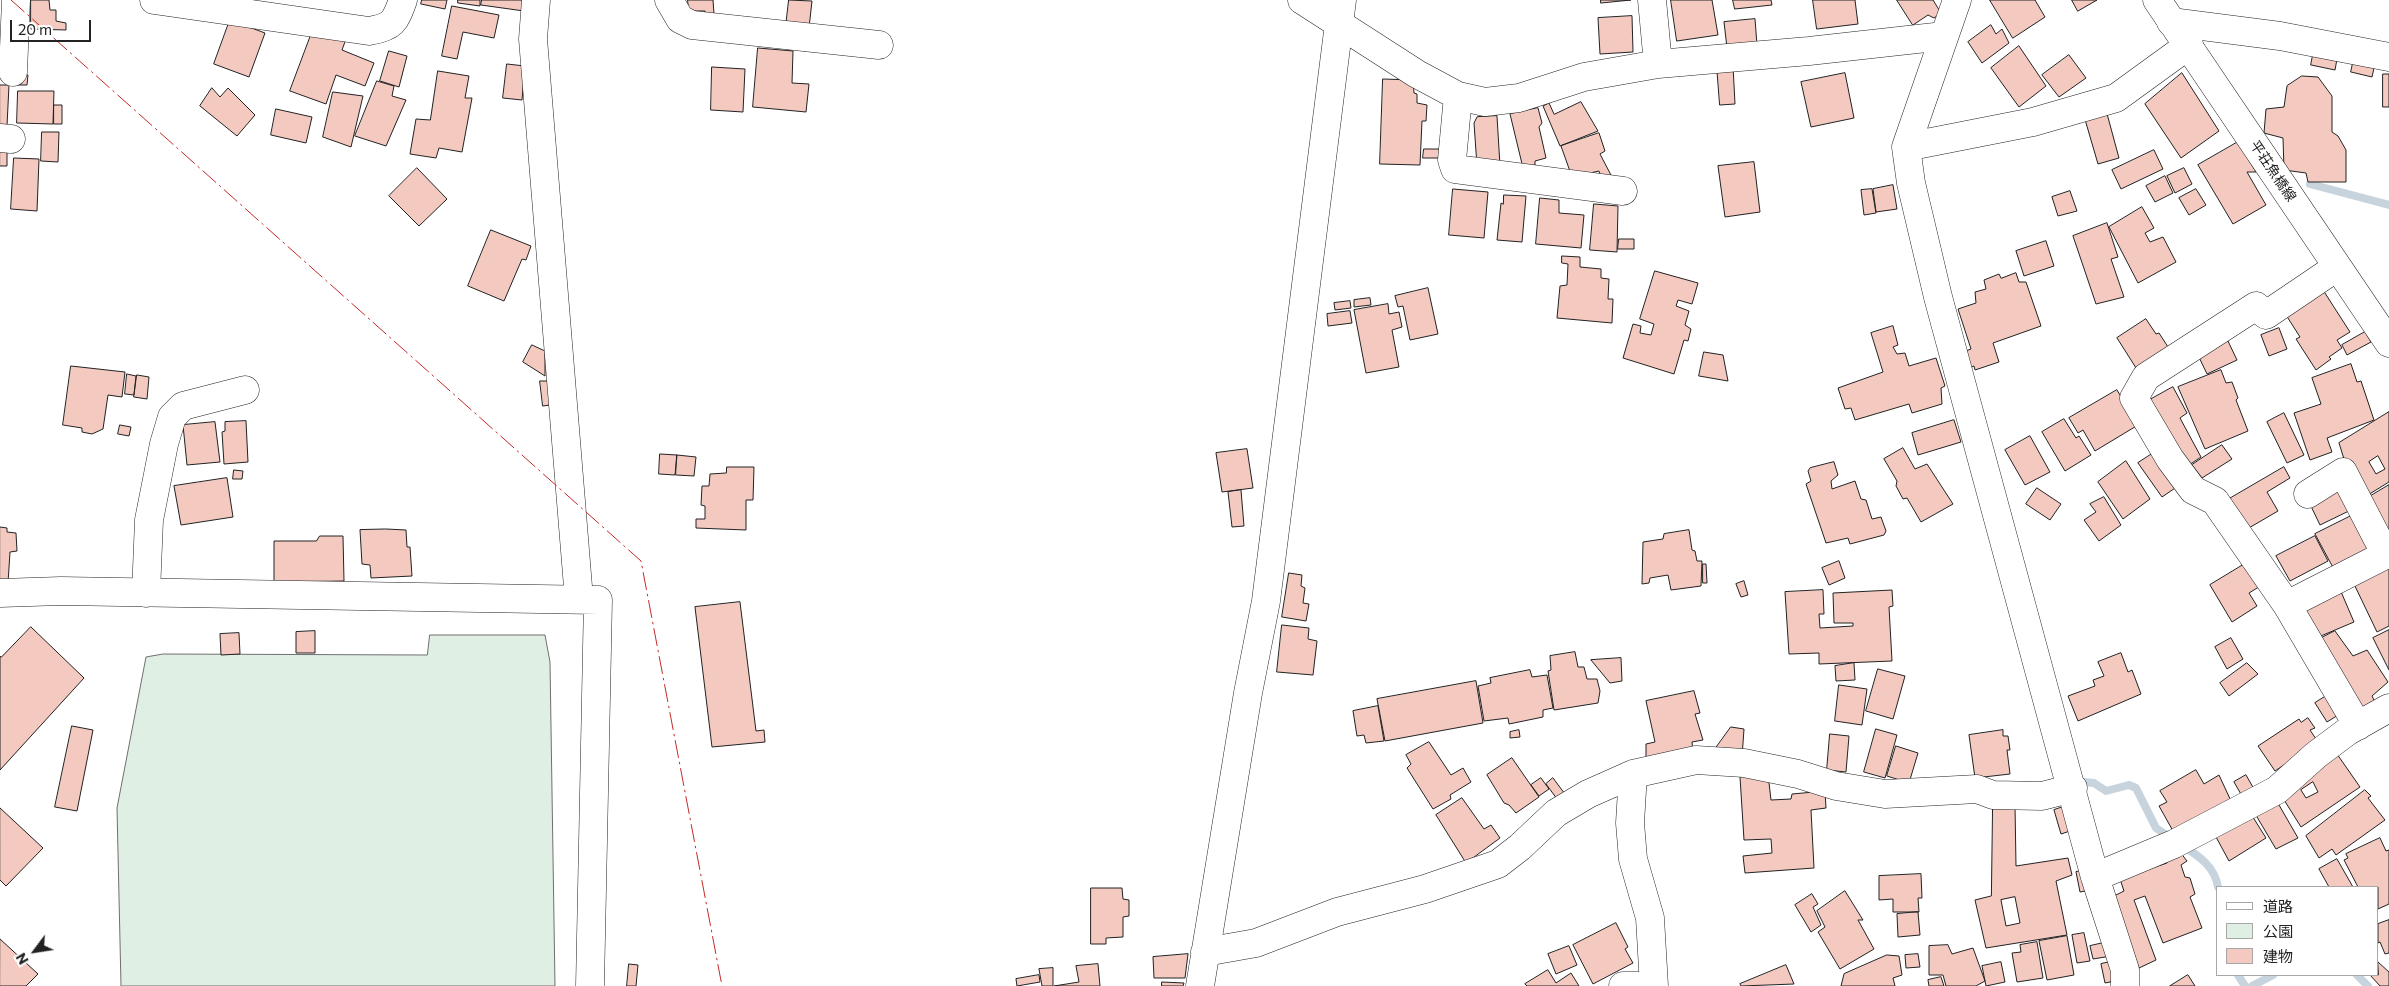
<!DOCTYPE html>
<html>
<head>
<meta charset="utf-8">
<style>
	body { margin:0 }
	#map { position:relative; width:2389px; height:986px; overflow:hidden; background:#fff; font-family:Commissioner,"Noto Sans JP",sans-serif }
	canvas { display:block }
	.legend { position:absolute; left:2216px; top:886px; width:162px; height:90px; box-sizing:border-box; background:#fff; border:1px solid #a7a7a7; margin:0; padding:6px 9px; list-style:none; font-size:15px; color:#222 }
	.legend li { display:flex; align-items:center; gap:10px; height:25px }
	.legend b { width:25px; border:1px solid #a7a7a7 }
	.north { position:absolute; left:10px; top:926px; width:50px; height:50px; -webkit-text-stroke:4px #fff; paint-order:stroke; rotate:239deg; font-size:14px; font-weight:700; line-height:20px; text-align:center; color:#222 }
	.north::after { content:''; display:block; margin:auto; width:18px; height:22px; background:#222; clip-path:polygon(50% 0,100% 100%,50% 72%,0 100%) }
	.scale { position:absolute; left:10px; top:20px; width:81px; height:22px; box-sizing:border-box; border:2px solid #222; border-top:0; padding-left:6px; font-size:15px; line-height:18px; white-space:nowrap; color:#222; -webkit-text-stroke:4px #fff; paint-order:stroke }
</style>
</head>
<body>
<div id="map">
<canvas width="2389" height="986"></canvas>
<ul class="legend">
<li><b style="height:6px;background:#fff"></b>道路</li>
<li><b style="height:14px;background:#e0efe3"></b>公園</li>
<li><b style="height:14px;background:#f3c9c0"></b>建物</li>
</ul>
<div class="north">N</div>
<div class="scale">20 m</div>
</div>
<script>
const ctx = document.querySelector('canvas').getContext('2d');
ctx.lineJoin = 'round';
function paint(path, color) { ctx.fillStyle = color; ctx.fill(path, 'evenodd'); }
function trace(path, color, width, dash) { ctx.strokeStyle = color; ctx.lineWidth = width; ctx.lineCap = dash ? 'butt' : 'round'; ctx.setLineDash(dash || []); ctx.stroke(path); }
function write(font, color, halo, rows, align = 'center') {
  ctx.font = font + ' Commissioner,"Noto Sans JP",sans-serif'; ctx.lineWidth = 4; ctx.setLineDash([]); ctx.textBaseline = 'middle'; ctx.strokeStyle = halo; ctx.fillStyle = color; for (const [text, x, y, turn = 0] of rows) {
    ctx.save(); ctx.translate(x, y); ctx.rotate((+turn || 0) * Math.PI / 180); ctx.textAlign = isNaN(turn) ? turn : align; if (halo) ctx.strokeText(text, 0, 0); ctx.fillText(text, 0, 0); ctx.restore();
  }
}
const green = new Path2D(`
	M430 635H545L550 662 555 986H121L117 808 146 657 163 654 427 655Z`);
paint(green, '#e0efe3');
trace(green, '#6f6f6f', 1);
trace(new Path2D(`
	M2310 184 2389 205
	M2083 782 2094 783 2106 791 2129 785 2136 788 2156 828 2171 838
	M2183 846C2199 856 2215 867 2218 887
	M2238 975 2245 986
	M2357 975 2368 986
	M2252 986 2273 975`), '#c7d3dd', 8);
const building = new Path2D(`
	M31 0H49L50 10H56V21L66 23V30L31 29Z
	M422 0H447L445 9 421 4Z
	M458 0H480V6L458 3Z
	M482 0H526L524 11 481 5Z
	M688 0H713L714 14H705V11H689Z
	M789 0 812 1 809 28 786 26Z
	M1601 0H1631L1601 3Z
	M1671 0H1712L1718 35 1677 41Z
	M1733 0H1771L1772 5 1735 9Z
	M1813 0H1855L1858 24 1817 29Z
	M1897 0H1933L1941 13 1934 18 1928 15 1913 25Z
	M1990 0H2035L2045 17 2013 38Z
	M2072 0H2097L2078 11Z
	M452 6 499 15 494 38 463 32 457 59 442 56Z
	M1632 16 1633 52 1600 54 1598 18Z
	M1755 19 1757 45 1727 48 1724 22Z
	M230 20 265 33 249 77 214 64Z
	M1991 25 1996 34 2002 29 2009 43 1982 63 1968 42Z
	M314 27 346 39 342 50 374 63 365 86 336 75 326 104 290 91Z
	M2019 46 2046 86 2019 107 1991 68Z
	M758 48 793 51 792 83 809 84 806 112 753 107Z
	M389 51 407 56 399 87 380 81Z
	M2069 55 2086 78 2059 97 2042 75Z
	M2313 55 2337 59 2335 70 2311 65Z
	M2353 63 2374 68 2372 77 2351 72Z
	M507 64 525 66 522 100 503 98Z
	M1717 66H1733L1735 104 1720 105Z
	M712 67 745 69 743 112 711 110Z
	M438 71 469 76 465 98H472L462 152 439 148 436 158 410 154 416 119 430 120Z
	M1845 73 1854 118 1811 127 1801 82Z
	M2182 73 2219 131 2181 158 2145 104Z
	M2383 74H2389V107H2383Z
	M18 75H28L27 85H17Z
	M2302 76 2318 77 2332 96V132L2338 136 2346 150V182H2308L2306 173 2284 170 2283 138 2264 133 2266 109 2284 107 2287 86Z
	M1383 79 1413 80 1414 93 1417 94V103L1427 105 1426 121H1422L1420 165 1380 164Z
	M377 81 394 86 392 96 406 100 386 146 355 136Z
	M0 85H9L7 126 0 125Z
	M212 88 220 97 228 88 255 115 237 136 200 106Z
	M18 91H54L53 124 17 123Z
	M333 92 363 96 351 147 323 137Z
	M1581 102 1598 131 1560 146 1543 106 1549 103 1554 114Z
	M54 105H62V124H54Z
	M1538 108 1542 123 1539 127 1546 158 1535 161V165L1523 168 1510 114Z
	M276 109 312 117 306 143 271 135Z
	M2106 110 2119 158 2098 164 2084 116Z
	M1497 116 1500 166H1477L1474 123 1477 117Z
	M42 132H59L58 162 41 161Z
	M1599 133 1605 151 1600 154 1612 177 1602 181 1599 171 1572 177 1561 146Z
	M2238 142 2256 172H2247L2266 205 2233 224 2198 165Z
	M1424 149H1440L1439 158H1423Z
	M0 150H7V166H0Z
	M2154 150 2163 169 2121 189 2112 170Z
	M14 158 39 159 37 211 11 209Z
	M1754 162 1760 212 1725 217 1718 166Z
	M417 168 447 199 419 226 389 196Z
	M2184 168 2192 184 2175 193 2167 176Z
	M2165 176 2173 193 2155 202 2146 186Z
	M1893 185 1897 209 1876 212 1873 189Z
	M1453 189 1488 192 1484 238 1449 235Z
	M1872 189 1876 213 1864 215 1861 190Z
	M2196 189 2206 205 2189 215 2179 198Z
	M2070 191 2077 211 2058 216 2052 197Z
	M1504 195 1526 196 1522 242 1497 240 1501 203 1503 204Z
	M1540 198 1559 200V213L1584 215 1581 248 1536 244Z
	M1594 204 1618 206 1617 252 1590 250Z
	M2142 207 2154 228 2145 233 2150 242 2163 237 2176 262 2138 283 2109 227Z
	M2107 223 2118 257 2111 259 2124 297 2096 304 2073 236Z
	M491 230 531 246 526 260 522 259 504 301 468 286Z
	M1619 239H1634V249H1618Z
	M2046 241 2054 266 2024 276 2016 251Z
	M1562 256 1580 257V267L1601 269V278L1609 279 1608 299H1613L1612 323 1557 318 1560 286 1567 285 1568 264 1562 263Z
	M1655 271 1698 283 1692 304 1678 300 1676 306 1689 311 1685 325 1691 329 1688 341 1684 340 1674 374 1623 358 1633 324 1641 326 1640 333 1651 335 1654 324 1640 319Z
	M2016 273 2019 282H2026L2041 326 1993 343 1999 362 1975 370 1974 366 1969 368 1963 352 1971 349 1958 309 1976 303 1975 292 1986 289 1984 280 1999 274 2001 278Z
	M1428 288 1438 334 1410 340 1403 306 1398 307 1395 296Z
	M2323 290 2350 332 2337 340 2342 348 2329 357 2331 359 2316 370 2296 339 2300 337 2286 315Z
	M1370 298 1371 305 1354 307V300Z
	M1350 301 1351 308 1335 310 1334 303Z
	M1388 304 1389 314 1399 312 1402 327 1392 330 1399 367 1366 373 1354 310Z
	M1350 311 1352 323 1328 326 1327 314Z
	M2146 319 2156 334 2159 333 2170 350 2138 371 2117 338Z
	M1893 326 1898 345 1893 347 1897 354 1905 353 1909 366 1936 358 1945 386 1941 388 1942 404 1912 413 1909 404 1855 420 1851 408 1845 409 1838 388 1883 372 1871 333Z
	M2279 328 2287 349 2269 356 2261 335Z
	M2365 332 2371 342 2347 355 2342 345Z
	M2227 339 2237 360 2207 374 2197 353Z
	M532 345 545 351V376L523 362Z
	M1704 352 1723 355 1728 381 1699 376Z
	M2351 364 2357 382 2361 381 2374 420 2327 438 2332 452 2310 460 2294 413 2321 404 2312 378Z
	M71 366 125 372 122 397 108 395 103 429 92 434 82 432V428L63 425Z
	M2221 370 2226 383 2232 382 2238 398 2236 400 2248 431 2205 449 2178 387Z
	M127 374 136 376 134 395 125 394Z
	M137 375 149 377 147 399 134 397Z
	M540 381H548L550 405 543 406Z
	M2173 387 2187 413 2180 418 2201 457 2183 469 2146 402Z
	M2117 390 2138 425 2095 451 2083 430 2078 433 2069 418Z
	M2389 412V482L2363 498 2348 472 2339 443ZM2378 456 2385 469 2376 474 2369 462Z
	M2284 413 2304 455 2287 463 2267 422Z
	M2064 419 2076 438 2079 436 2091 455 2065 471 2042 432Z
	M1954 420 1961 442 1918 455 1912 433Z
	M246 421 248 462 224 464 222 432 225 431V422Z
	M215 422 220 462 187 465 183 425Z
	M120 425 131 427 129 436 118 434Z
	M2030 436 2050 472 2025 485 2005 450Z
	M2222 445 2232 459 2202 478 2192 465Z
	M1903 448 1915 469 1927 464 1953 504 1921 522 1907 498 1903 499 1896 486 1897 481 1884 459Z
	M1247 449 1253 488 1222 492 1216 453Z
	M2158 450 2181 484 2162 497 2138 463Z
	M660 454 677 455 675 475 659 474Z
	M677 455 696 457 694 476 676 475Z
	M2126 461 2150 499 2123 519 2098 482Z
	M1834 462 1838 475 1831 481 1832 489 1855 481 1861 499 1866 500 1872 519 1881 517 1886 531 1884 535 1850 544 1848 538 1826 543 1806 484 1811 481 1808 471 1810 468Z
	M727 467H754L753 500H746V530L696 528V519H705V506L701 505 702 486H709L710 474 726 473Z
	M2284 467 2290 478 2267 492 2278 511 2242 532 2224 502Z
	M234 470 243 471 242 479H233Z
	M227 478 233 517 181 525 174 486Z
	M2340 481 2355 508 2320 525 2308 500Z
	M2389 485V547L2364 500Z
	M2037 488 2061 504 2050 520 2026 504Z
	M1241 490 1244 526 1232 527 1228 492Z
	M2104 497 2121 525 2099 541 2084 520 2096 512 2090 504Z
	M2359 512 2379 552 2337 575 2315 534Z
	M0 527 7 528V532L16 533 17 551 10 552 8 583 0 582Z
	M386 529 406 530 407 547H410L412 576 371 578 370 565 362 564 360 530Z
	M1689 530 1692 550 1695 551 1697 561H1702L1701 586 1671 590 1668 575 1650 578 1649 583 1642 584 1643 542 1663 539 1664 534Z
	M320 536H343L344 581 274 582V541H316Z
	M2315 536 2328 561 2290 581 2276 556Z
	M1839 561 1845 578 1829 585 1822 568Z
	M2248 562 2262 585 2249 593 2257 606 2232 622 2210 585Z
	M1703 564H1706L1707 583H1703Z
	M2389 564V626L2377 632 2353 582Z
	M1289 573 1302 575 1301 586 1305 588 1303 603 1309 604 1306 621 1282 617Z
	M1744 581 1748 595 1741 597 1736 584Z
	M2339 587 2354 622 2309 641 2294 606Z
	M1823 590 1824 614H1819L1820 628 1853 626V623H1834L1833 593 1892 590 1893 606 1889 607 1892 661 1819 664V653L1789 654 1785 592Z
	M740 602 756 731 764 730 765 742 712 747 695 607Z
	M1282 625 1309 628 1308 639 1317 641 1313 675 1277 672Z
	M31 627 84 678 0 770V656L1 657Z
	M2389 630V670L2373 638Z
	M315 631V653H296V632Z
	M2335 631 2353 656 2367 650 2388 682 2372 696 2376 704 2357 715 2312 643Z
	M239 633 240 654 221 655 220 634Z
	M2231 638 2243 659 2227 669 2215 647Z
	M1575 652 1578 667H1584L1587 679H1597L1600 691 1598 703 1554 710 1548 671 1551 670 1550 656Z
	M2121 653 2128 672 2132 670 2141 694 2078 721 2068 696 2095 686 2093 680 2104 676 2098 662Z
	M1621 658 1622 681 1610 683 1591 660Z
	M1854 663 1855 680 1836 681 1835 666Z
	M2247 663 2258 674 2229 696 2220 683Z
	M1878 669 1905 676 1893 719 1866 711Z
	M1530 670 1532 677 1547 675 1553 708 1543 710V717L1509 724 1508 718 1484 721 1478 686 1491 683 1490 678Z
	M1476 681 1483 723 1385 741 1377 699Z
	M1839 685 1867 689 1862 725 1835 721Z
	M1694 691 1700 713 1695 714 1703 740 1692 742 1693 752 1646 766V744L1655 742 1646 701Z
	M2331 693 2343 712 2327 722 2315 703Z
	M1378 706 1384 741 1366 743 1364 735 1357 736 1353 711Z
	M2308 718 2315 728 2310 730 2318 742 2275 771 2258 746 2299 719 2301 722Z
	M72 726 93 730 77 811 55 807Z
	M1731 727 1744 729 1742 757 1713 752Z
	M1876 729 1897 735 1885 778 1864 772Z
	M1519 730 1520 737 1510 738V732Z
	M2003 730V736H2008L2010 750H2007L2010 774 1975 778 1969 735Z
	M1830 734 1849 736 1846 772 1827 770Z
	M1429 742 1451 775 1463 768 1471 782 1450 795 1451 799 1433 809 1407 768 1411 764 1406 755Z
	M1896 746 1918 753 1909 783 1887 776Z
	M2337 754 2360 787 2301 827 2281 795ZM2313 782 2318 792 2306 798 2301 790Z
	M1512 758 1539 797 1516 813 1509 805 1504 803 1487 775Z
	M2196 770 2204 784 2219 775 2231 801 2173 831 2159 806 2167 802 2160 791Z
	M1768 774 1771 800 1791 799 1792 794 1825 791 1826 808 1811 810 1814 868 1745 873 1743 856 1772 853 1771 839 1744 840 1740 777Z
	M2246 775 2254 789 2242 796 2234 782Z
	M1541 778 1549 789 1539 796 1531 785Z
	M1553 778 1565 794 1557 799 1546 784Z
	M2365 790 2371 796 2368 798 2385 820 2336 855 2332 849 2319 858 2306 836Z
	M1462 798 1484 829 1491 825 1500 838 1466 863 1436 815Z
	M2275 798 2298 838 2276 849 2254 812Z
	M1993 805H2015L2016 866 2068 858 2072 875 2056 881 2067 935 1986 948 1975 900 1991 896ZM2015 897 2020 923 2006 926 2001 900Z
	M2066 806 2073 830 2061 834 2054 810Z
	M0 808 43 848 6 886 0 880Z
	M2251 814 2266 838 2229 861 2216 837Z
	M2380 838 2386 851 2389 850V904L2378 909V887H2358L2344 860 2348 858 2346 854Z
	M2180 852 2187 861 2181 865 2185 877 2190 878 2195 894 2190 897 2202 928 2163 943 2145 896 2134 900 2156 960 2139 968 2112 897 2124 891 2120 879 2167 863 2166 858Z
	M2337 859 2353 887H2329L2319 869Z
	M2085 870 2090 890 2080 892 2076 872Z
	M1921 874 1922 898H1918L1919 912H1893V899L1879 900V876Z
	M1091 888H1122L1123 899 1129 900V916L1123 917V937L1106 938V944H1091Z
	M1845 891 1863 920H1858L1874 949 1840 969 1818 932 1825 927 1817 911Z
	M1812 894 1818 904 1813 907 1821 925 1811 932 1795 905Z
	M1918 912 1920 935 1898 937 1897 914Z
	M2389 920V953L2385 954 2380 942 2378 943V924Z
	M1616 923 1628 947 1625 949 1633 963 1593 984 1573 945Z
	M2084 933 2090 961 2077 963 2072 935Z
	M2067 936 2074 975 2047 980 2039 941Z
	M0 939 38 974 26 986H0Z
	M2037 942 2043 978 2017 982 2012 953 2021 952 2020 945Z
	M2108 942 2111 956 2093 959 2090 946Z
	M1948 945 1952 954 1973 948 1985 981 1976 986H1946L1943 975H1929V946Z
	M1569 946 1577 965 1556 974 1548 954Z
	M1188 954 1185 978H1154L1153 957Z
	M1918 954 1920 967 1906 968 1905 955Z
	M1887 955 1899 956 1902 975 1893 978 1895 986H1841L1844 974Z
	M2001 962 2005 982 1986 986 1982 966Z
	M2110 962 2115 981 2105 983 2101 964Z
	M2378 962 2389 972V986H2380L2370 975H2378Z
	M629 964 638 965 636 986H627Z
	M1098 964 1100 986H1054L1079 982 1076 966Z
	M1786 965 1794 984 1741 986 1740 984Z
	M1053 968V986H1042L1039 969Z
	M1548 970 1556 983 1571 973 1579 986H1527L1525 984Z
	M1039 975 1040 982 1017 986 1016 979Z
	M2188 975 2195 986H2170Z
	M1941 977 1944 986H1929L1928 980Z
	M1162 982 1184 983 1183 986H1162Z`);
paint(building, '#f3c9c0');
trace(building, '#222', 1);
const minor = new Path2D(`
	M154 0 369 31C393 27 395 22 403 0
	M536 0 533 39 579 599
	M669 0 680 19 692 25 879 45
	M1302 0 1417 74 1458 96 1485 102 1519 98 1584 77 1658 64 1809 51 1944 36
	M1652 0 1658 64
	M1957 0 1906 147 1911 183 1938 297 2095 877 2125 970V986
	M2171 22 2280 36 2389 57
	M13 72 16 0
	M1458 96 1452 160 1455 169 1623 191
	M0 138 11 139
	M1906 147 2033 122 2116 98 2189 45
	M2337 267 2266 315 2256 306 2146 377 2134 398 2170 459 2193 490 2215 501 2287 605 2358 726
	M2308 494 2343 472 2386 555
	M0 593 61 591 598 600 590 986
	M146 593 149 520 164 444 172 417 183 406 245 390
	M2287 605 2389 553
	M1633 774 1630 823 1633 859 1650 918 1654 986
	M2095 877 2174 844 2277 790 2316 755 2348 731 2389 708
	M1205 952 1256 943 1337 912 1425 889 1498 864 1520 847 1556 813 1588 794 1633 774 1696 760 1744 763 1798 774 1836 786 1885 794 1977 789 1993 795 2042 796 2073 788
	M1200 986 1248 693 1266 601 1342 0
	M1623 986H1648`);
const major = new Path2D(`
	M2157 0 2389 343`);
trace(minor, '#222', 29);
trace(major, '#222', 29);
trace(minor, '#fff', 28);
trace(major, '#fff', 28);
trace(new Path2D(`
	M11 0 641 561 722 986`), '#c62828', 1, [18, 4, 2.5, 4]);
write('14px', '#222', '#fff', [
	["平荘魚橋線",2273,171,56]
]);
</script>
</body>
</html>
